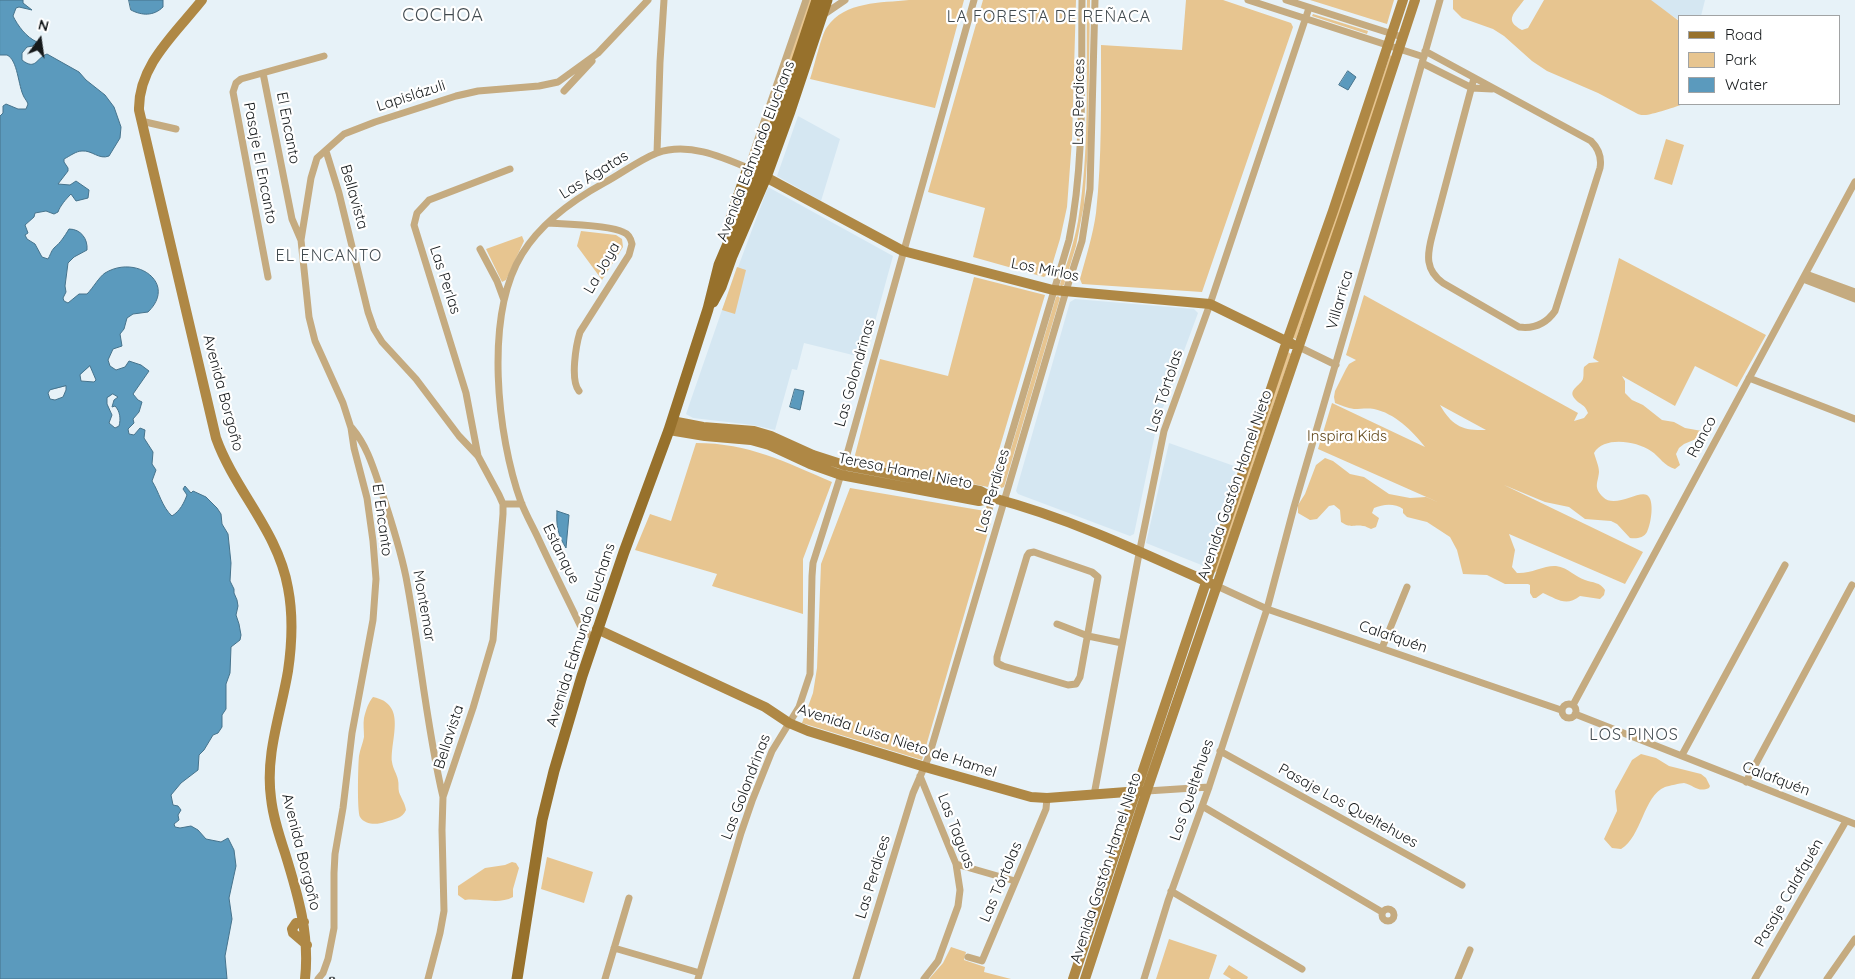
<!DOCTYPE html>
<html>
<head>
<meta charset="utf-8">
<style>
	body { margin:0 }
	#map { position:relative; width:1855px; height:979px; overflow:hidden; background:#e7f2f8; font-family:Quicksand,sans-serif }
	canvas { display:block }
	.legend { position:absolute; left:1678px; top:15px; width:162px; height:90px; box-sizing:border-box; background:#fff; border:1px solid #a1a3a4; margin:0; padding:6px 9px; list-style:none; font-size:15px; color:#15191b }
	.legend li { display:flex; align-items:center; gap:10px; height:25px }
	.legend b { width:25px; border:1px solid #a1a3a4 }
	.north { position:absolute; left:15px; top:15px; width:50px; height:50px; -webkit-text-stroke:4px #fff; paint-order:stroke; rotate:14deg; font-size:14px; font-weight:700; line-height:20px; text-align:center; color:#15191b }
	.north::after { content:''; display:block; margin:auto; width:18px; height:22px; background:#15191b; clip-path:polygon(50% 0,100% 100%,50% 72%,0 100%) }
</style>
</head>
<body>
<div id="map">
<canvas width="1855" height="979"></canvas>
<ul class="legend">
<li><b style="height:6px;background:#97712c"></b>Road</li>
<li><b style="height:14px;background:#e7c590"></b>Park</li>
<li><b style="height:14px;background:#5b9abd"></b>Water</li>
</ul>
<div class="north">N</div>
</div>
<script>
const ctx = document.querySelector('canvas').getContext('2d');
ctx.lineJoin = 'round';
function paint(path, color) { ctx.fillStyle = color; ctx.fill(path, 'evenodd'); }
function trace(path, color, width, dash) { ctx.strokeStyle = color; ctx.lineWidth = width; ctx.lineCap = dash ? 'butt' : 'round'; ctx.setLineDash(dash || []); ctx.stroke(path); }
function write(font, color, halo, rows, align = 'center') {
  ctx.font = font + ' Quicksand,sans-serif'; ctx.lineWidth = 4.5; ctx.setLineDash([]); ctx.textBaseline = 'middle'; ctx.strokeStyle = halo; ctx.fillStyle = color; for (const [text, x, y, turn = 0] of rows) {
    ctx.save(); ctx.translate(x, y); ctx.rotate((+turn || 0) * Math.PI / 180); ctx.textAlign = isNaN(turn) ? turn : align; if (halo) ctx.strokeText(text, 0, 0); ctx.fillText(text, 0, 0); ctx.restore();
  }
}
paint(new Path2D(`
	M1647 0H1705L1701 16H1679V20Z
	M798 116 840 139 821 201 777 176Z
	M768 187 893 256 865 358 804 343 797 370 792 369 775 430 753 425 693 418 686 414 722 310Z
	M1075 299 1194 309 1198 313 1157 424 1134 534 1130 536 1018 494 1016 491 1070 302Z
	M1169 443 1237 467 1204 566 1146 543Z`), '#d5e7f2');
paint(new Path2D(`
	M809 0H814L775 114 731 227Z
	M909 0H964L935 108 810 79C814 68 821 35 827 27 845 1 881 3 909 0Z
	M983 0H1076L1072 140 1067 207 1060 239 1050 272 1044 277 973 257 985 208 928 192Z
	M1087 0H1090L1088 146 1084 205 1076 246 1064 285 1061 286 1060 284C1067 263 1074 243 1078 221 1090 151 1086 72 1087 0Z
	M1186 0H1223L1291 23 1293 27 1202 292 1082 284 1080 279C1086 257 1093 235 1096 213 1102 157 1101 101 1101 45L1182 50Z
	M1310 0H1394L1387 24Z
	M1453 0H1524C1515 13 1503 20 1522 30L1528 28 1544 0H1651L1679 21V104H1683C1679 106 1648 116 1644 115 1641 115 1640 115 1636 113L1598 93 1547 71 1532 61 1504 36 1493 29 1462 18 1453 9Z
	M1313 14 1368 31 1367 34 1312 16Z
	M1390 55 1392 57 1346 196 1296 339 1292 338Z
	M1666 139 1684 145 1672 185 1654 179Z
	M581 231 616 235 622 239 623 247 602 280 577 246Z
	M522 236 524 241 506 280 502 282 486 249Z
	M1619 258 1766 335 1737 387 1695 366 1675 406 1622 376 1625 381V393L1632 400 1643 405 1662 420 1674 422 1685 428 1702 431 1701 437 1684 444 1679 448 1676 454 1680 465 1675 469C1664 466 1660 457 1651 451 1636 441 1604 436 1594 453 1596 460 1599 466 1599 472 1598 483 1593 487 1603 497 1615 509 1638 490 1647 495 1655 500 1651 524 1647 532 1644 538 1636 539 1630 538L1617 524 1611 521 1585 519 1569 507 1545 502 1504 485 1643 552 1625 584 1509 534 1515 550 1512 567 1517 573C1530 574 1545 565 1556 566 1569 568 1575 577 1585 580 1593 583 1600 582 1605 590L1604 595 1600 599 1580 596C1566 607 1557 599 1543 593L1536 598H1533L1530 593V585L1528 584H1505L1487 575 1463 574 1457 550 1450 537 1427 522 1407 517 1403 513V509C1395 503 1383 504 1374 508L1372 513 1379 518 1376 527 1371 529C1368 528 1366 526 1363 526 1353 524 1352 529 1341 522L1340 510 1334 505 1329 506 1317 519 1310 520 1298 513V505L1305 494 1316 465 1325 458 1333 461 1350 474 1364 477 1389 494 1410 498 1426 497 1440 503 1318 449 1332 403 1425 447C1413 431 1394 413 1374 409 1367 408 1361 409 1354 409 1347 408 1341 405 1335 403L1334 397 1335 391 1346 369 1349 364 1356 360 1346 355 1364 295 1578 413 1574 421 1584 418 1588 413C1584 403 1581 406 1575 399 1567 390 1580 386 1583 379 1584 375 1583 370 1584 367L1589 363 1599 362 1593 358ZM1440 405 1486 430C1463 431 1452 426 1440 405Z
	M737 267 746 270 735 314 722 310Z
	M974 277 1045 295 988 487 859 462 855 455 880 359 948 376Z
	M1058 296 1060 298 1004 487 1001 488 1000 486 1056 297Z
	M1288 352 1291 354 1217 571 1214 573Z
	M696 443C749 443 785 462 832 482L803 559V614L712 586 717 574 635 550 650 514 671 521Z
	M850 488 985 511 983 519 991 522 922 760 802 723 813 693 817 668 821 564Z
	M373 697C408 704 390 739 392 762 393 769 397 774 398 780 399 784 398 788 399 792 401 798 405 803 406 810 402 819 394 819 385 822 377 825 365 825 360 817 357 811 358 764 359 756 360 749 363 743 364 737 364 730 363 724 364 718 366 710 368 703 373 697Z
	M1641 754 1656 758 1669 766 1701 774 1706 778 1710 786 1709 788C1698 793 1694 785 1684 783 1680 783 1669 786 1665 787 1643 796 1642 837 1621 849L1612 848 1604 839 1617 811 1615 791 1632 760Z
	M547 857 593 872 584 903 541 889Z
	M512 862 516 863 519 868 513 889V897C499 905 480 898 465 900L458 895V886L485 868 505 865Z
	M1169 939 1217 955 1209 979H1156Z
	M951 947 966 952 964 960 985 967 984 972 1011 979H929L943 963Z
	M1229 965 1248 977 1247 979H1231L1223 974Z`), '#e7c590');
const water = new Path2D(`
	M0 0H23V3L32 10 19 7 16 8 13 16C18 26 26 37 37 42L33 46 27 47 22 53V60C36 71 36 58 47 54L79 72 86 80 105 95 114 107 121 127 120 138 109 156C99 160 92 150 82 151 76 151 70 156 64 159V162L68 168V171L58 184 70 185 76 181 89 190 88 198 76 201 71 194C66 199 60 206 58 212L54 214 46 211 35 213 34 217 25 225 28 233 25 235 27 239 35 244 42 257 48 259C50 256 51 251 54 248 61 242 64 237 69 229 81 229 88 239 87 250L74 257 68 263 65 286 66 292 63 298 64 301 68 303 79 294H87C93 288 99 277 105 273 136 254 178 283 148 312L133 314 127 318 124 329 120 334 122 346 113 349 108 360 110 366 116 370 125 367 129 361 141 365 149 371 133 394 138 400 142 402 139 412 133 419 134 423 128 429 129 434 134 435 140 428 145 430 144 438 153 452 152 464 156 470 152 481C159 492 162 507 172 516 180 511 184 503 187 495L183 489 185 486 191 493 193 491 206 497 217 508 221 514 222 524 228 534 231 563 230 581 234 589V593L237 600 238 606 236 615 239 624 241 635 240 640 231 647 230 673 226 684V709L222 715V727L218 733 213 735 204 750 199 755 198 770 181 783 171 795 173 805 178 806 181 810 178 815 179 820 174 824 175 827 180 828 191 826 198 830 206 839 221 842 228 838 234 850 236 866 229 898 232 919 225 956 227 979H0V116L3 113V106L6 104 18 109H26L28 104C27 101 25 99 24 97 18 86 18 60 7 55H0ZM90 366 96 380 94 382 81 381 80 375ZM66 386V390L63 397 55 400 50 399 48 393 50 390ZM113 394 118 397 114 400 112 407 115 406C120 411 121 419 119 426L115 428 109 423 112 415 107 404V398Z
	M129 0H163V7C154 16 142 16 131 10Z
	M1348 71 1356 77 1348 90 1339 85Z
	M795 389 804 391 800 410 790 407Z
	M557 511 569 515 566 548C558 535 556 526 557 511Z`);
paint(water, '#5b9abd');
trace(water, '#46738c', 1);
trace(new Path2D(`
	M1248 0 1424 57
	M1286 0 1402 37
	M823 15 845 0
	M1425 51C1480 81 1536 111 1591 141 1599 149 1602 157 1600 168L1555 311C1546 324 1534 329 1519 327L1443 283C1425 270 1427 255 1432 236L1474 78
	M1422 63 1472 88 1492 89
	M263 73 292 219 301 240 309 317 315 341 343 403 351 428 354 448 367 498 373 541 376 579 373 620 352 733 343 808 335 854 334 873V928L328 959 323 973 318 979
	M564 91 592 61
	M141 121 176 129
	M326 151 339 193 368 312 374 329 382 342 416 379 459 436 478 456 499 495 503 504V514L493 640 473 708 443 797 442 830 444 911 440 933 428 979
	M657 153 660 62 664 0
	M548 223C565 224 610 225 623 232 629 234 631 239 632 244L629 255 580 332C576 345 570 380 579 391
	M301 240 311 178 317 158 344 134 375 122 456 96 478 91 539 86 558 82 598 53 648 0
	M480 249 497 281 504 300
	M1806 274 1855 292
	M268 277 233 92 236 83 241 79 324 56
	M1803 279 1855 299
	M1297 346 1336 365
	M1749 378 1855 419
	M352 428C368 447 374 470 382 493 391 520 400 548 406 577 420 650 426 725 443 797
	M478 456 466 393 414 225 417 213 429 200 510 169
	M503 504H522
	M988 513 1069 240C1085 161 1081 80 1082 0
	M1034 552 1092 572 1098 577 1080 677 1076 684 1068 685 1003 666 997 663V657L1027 556 1029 553Z
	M1217 586 1267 609 1561 710
	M1057 624 1088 636 1122 643
	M594 638 587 633 580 625C566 596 552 568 539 540 533 527 526 515 521 502 497 436 484 316 522 254 541 223 573 200 604 183 621 174 639 160 657 153 687 142 720 156 748 168L806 0
	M1382 648 1407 587
	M1562 711a7 7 0 1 1 14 0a7 7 0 1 1-14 0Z
	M1573 705 1855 182
	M1575 714 1855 824
	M1220 751 1462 885
	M1682 755 1785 565
	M920 776 956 864 960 890 958 906 938 961 924 979
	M1746 782 1852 585
	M1147 791 1209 787
	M1094 795 1138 559 1164 431 1210 304 1309 8
	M1202 806 1382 912
	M956 864 1015 881
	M1171 891 1302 969
	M1382 915a6 6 0 1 1 12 0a6 6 0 1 1-12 0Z
	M614 948 700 973
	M968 957 982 961 1046 809 1047 798
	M605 979 629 898
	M698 979 741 833 752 801 772 751 799 707 810 674 812 576 813 563 844 465 974 0
	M856 979 913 793 929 756 1066 291 1082 241 1090 189 1095 0
	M1144 979 1168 901 1209 787 1267 609 1294 507 1373 235 1440 0
	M1458 979 1470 950
	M1755 979 1846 821
	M1827 979 1855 939`), '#c5ab80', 7);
trace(new Path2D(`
	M202 0C176 33 138 65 139 110L216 438C235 491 278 531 288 588 293 614 292 644 288 671 281 713 265 754 271 798 273 817 279 835 285 853 298 895 310 935 305 979
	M760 174 903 251 1053 290 1210 304 1292 344
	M672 421 703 427 754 431 771 436 813 455 844 465 980 491 993 498C1069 518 1141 552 1212 584
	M669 430 705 436 751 440 769 445 810 464 841 475 979 501 993 498
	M597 629 765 707 789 723 808 731 925 767 1031 797 1047 798 1140 791
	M304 922 296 923 292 929 293 933 307 945
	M1073 979 1287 341 1333 211 1403 0
	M1085 979 1149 784 1356 179 1415 0`), '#af8845', 10);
trace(new Path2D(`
	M730 221 748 168
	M713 302 721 287 732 256 766 177 790 111 827 0
	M517 979 542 820 554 771 582 676 624 552 669 430 708 309 719 265 745 204 782 106 817 0`), '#97712c', 11);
const rail = new Path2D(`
	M331 979H333`);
trace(rail, '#4b5154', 4.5);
trace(rail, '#fff', 2.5, [8]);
write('15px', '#15191b', '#fff', [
	["Lapislázuli",411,96,-18],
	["Las Perdices",1079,102,-89],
	["El Encanto",288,128,79],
	["Avenida Edmundo Eluchans",756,151,-69],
	["Pasaje El Encanto",260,163,79],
	["Las Ágatas",594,175,-32],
	["Bellavista",354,197,74],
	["La Joya",602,268,-60],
	["Los Mirlos",1045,270,11],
	["Las Perlas",445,280,72],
	["Villarrica",1340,300,-74],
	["Las Golondrinas",855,373,-74],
	["Las Tórtolas",1165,391,-72],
	["Avenida Borgoño",223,393,75],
	["Ranco",1702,437,-62],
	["Teresa Hamel Nieto",905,471,11],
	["Avenida Gastón Hamel Nieto",1235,485,-71],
	["Las Perdices",993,491,-74],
	["El Encanto",382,520,82],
	["Estanque",561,554,64],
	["Montemar",424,606,80],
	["Avenida Edmundo Eluchans",581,635,-72],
	["Calafquén",1393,637,19],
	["Bellavista",449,737,-72],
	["Avenida Luisa Nieto de Hamel",897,741,18],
	["Calafquén",1776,779,21],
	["Las Golondrinas",746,787,-69],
	["Los Queltehues",1192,790,-71],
	["Pasaje Los Queltehues",1348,806,29],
	["Las Taguas",956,831,69],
	["Avenida Borgoño",301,852,76],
	["Avenida Gastón Hamel Nieto",1106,868,-72],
	["Las Perdices",873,877,-73],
	["Las Tórtolas",1001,882,-67],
	["Pasaje Calafquén",1789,893,-60]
]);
write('15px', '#60471b', '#fff', [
	["Inspira Kids",1347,436]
]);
ctx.letterSpacing = '1px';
write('16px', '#414a4f', '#fff', [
	["LA FORESTA DE REÑACA",1049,17],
	["EL ENCANTO",329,256],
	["LOS PINOS",1634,735]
]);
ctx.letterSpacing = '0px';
ctx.letterSpacing = '1px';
write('18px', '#414a4f', '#fff', [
	["COCHOA",443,16]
]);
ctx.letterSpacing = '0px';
</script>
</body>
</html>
